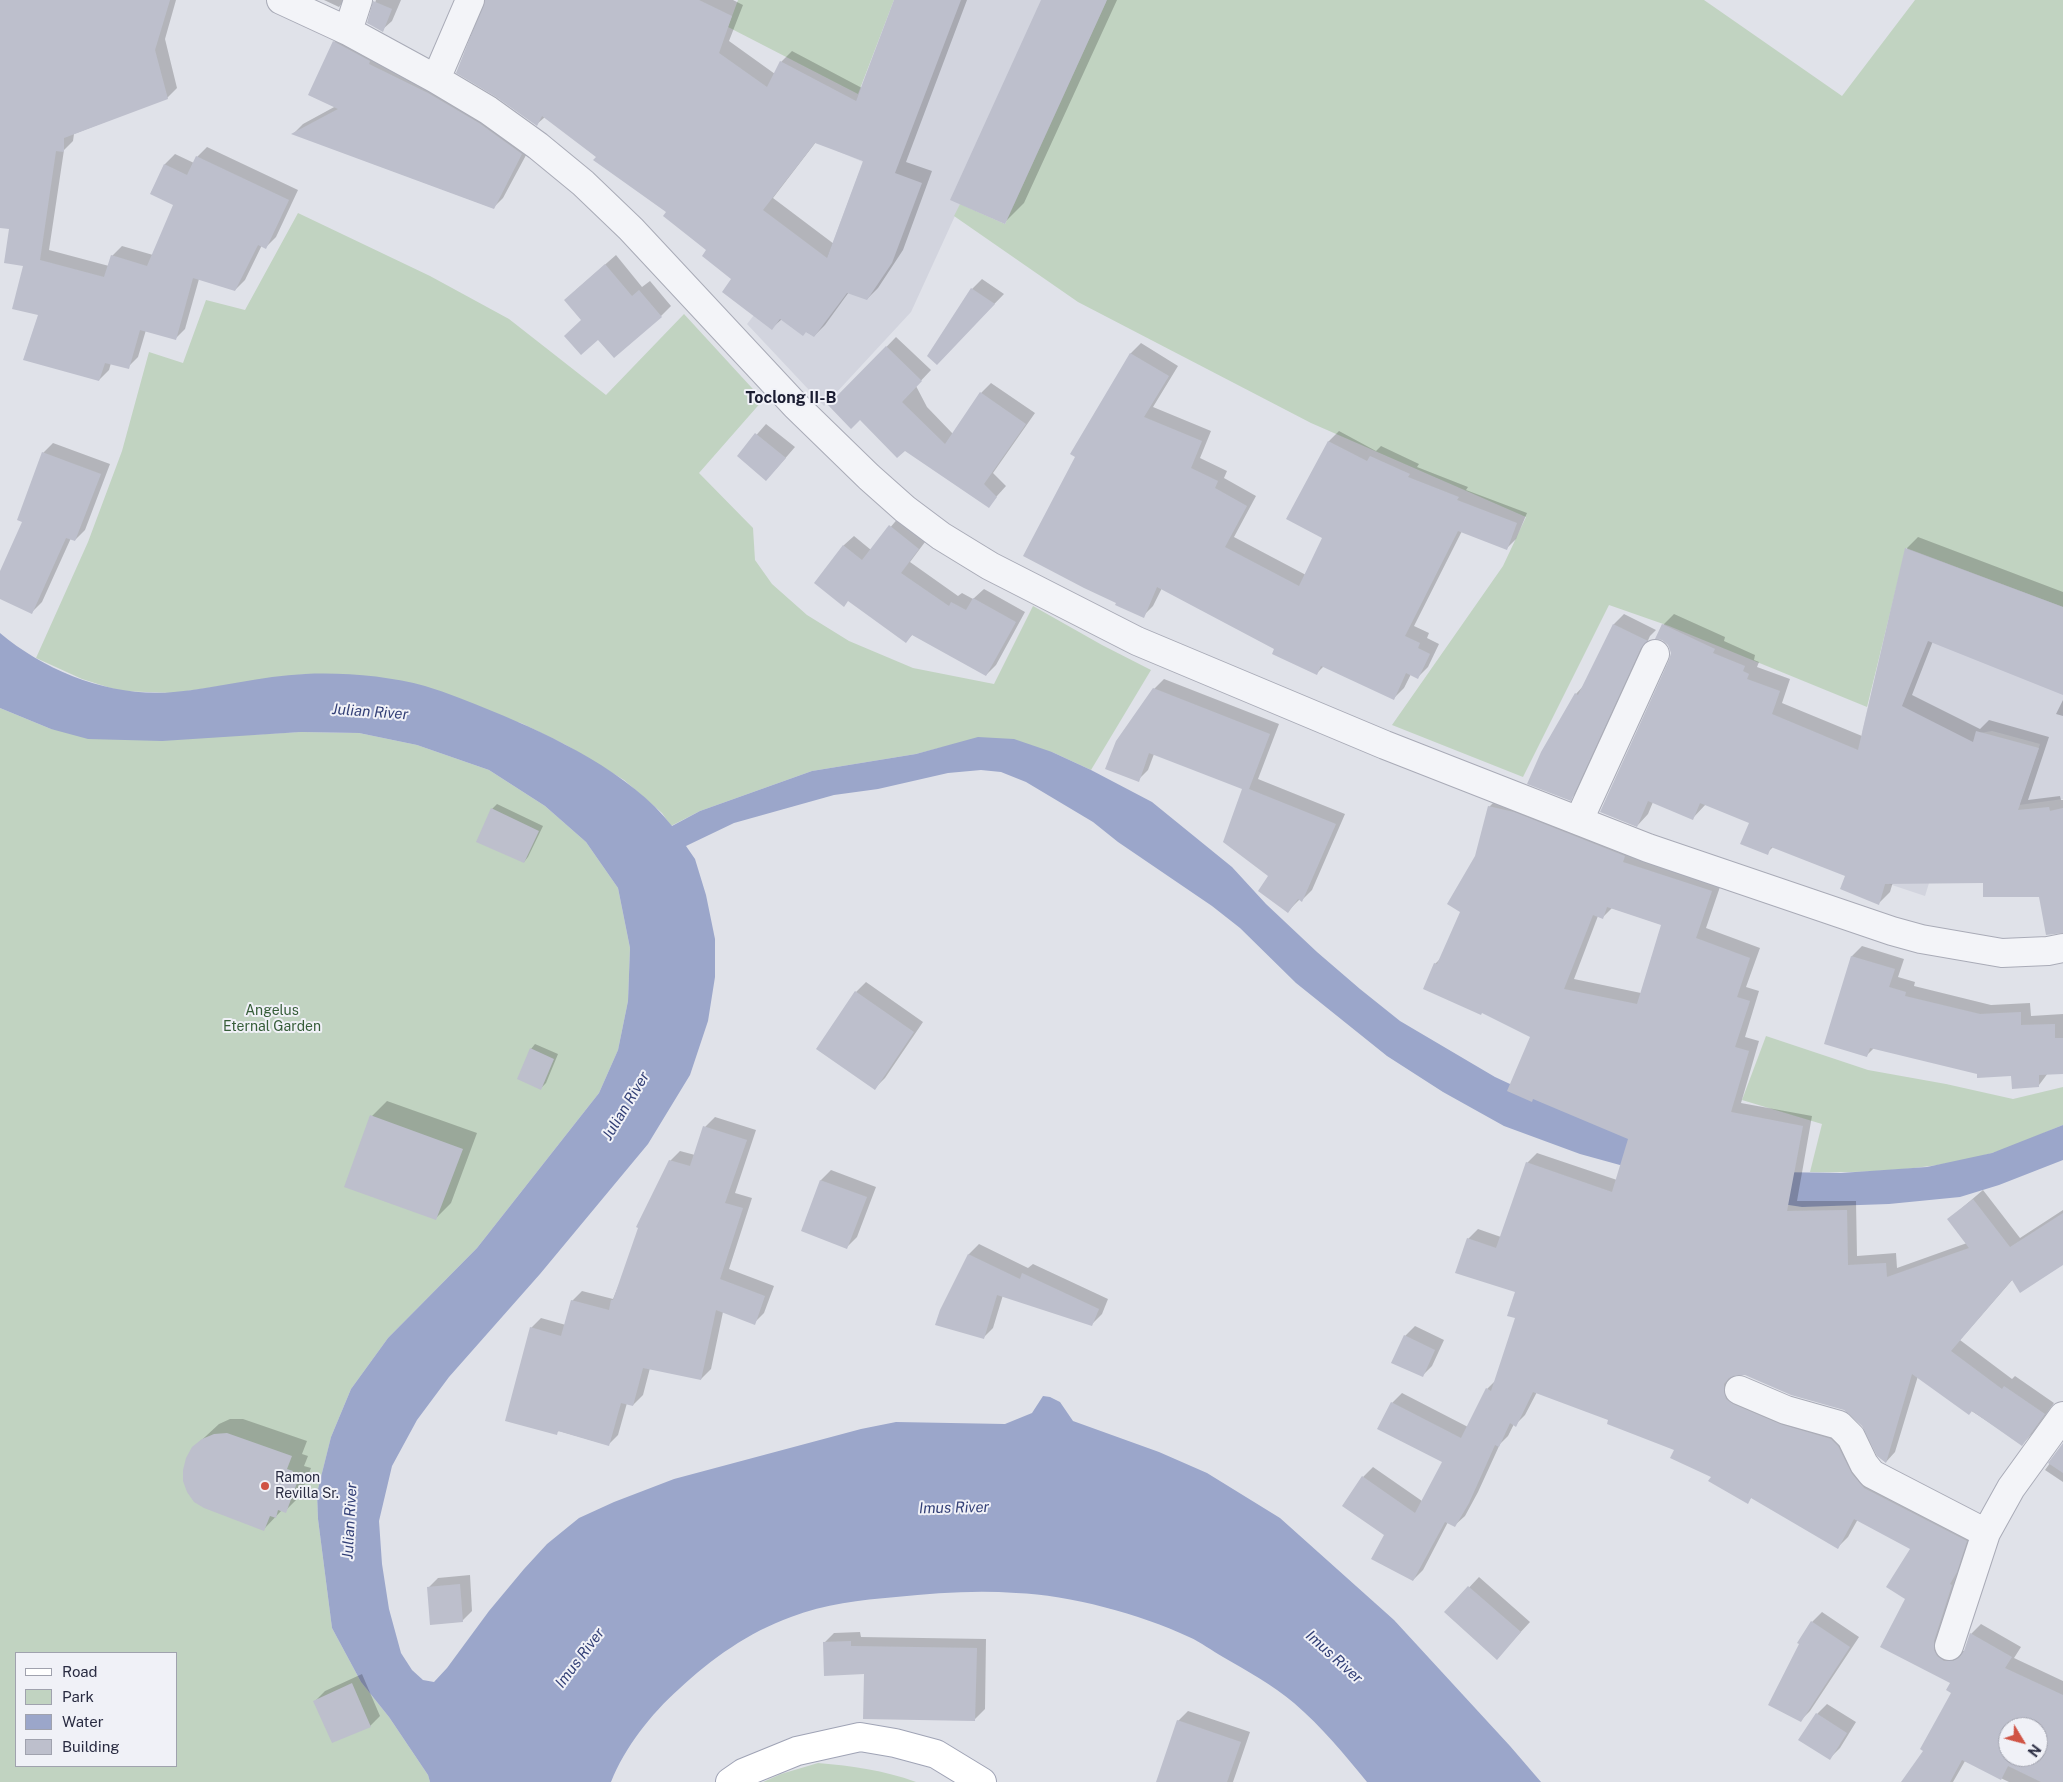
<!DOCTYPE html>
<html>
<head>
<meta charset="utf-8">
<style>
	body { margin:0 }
	#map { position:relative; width:2063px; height:1782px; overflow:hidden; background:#e0e2e9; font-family:"Public Sans",sans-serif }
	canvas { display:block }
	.legend { position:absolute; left:15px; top:1652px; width:162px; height:115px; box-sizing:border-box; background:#f0f1f7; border:1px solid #a0a2ae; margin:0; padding:6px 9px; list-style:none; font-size:15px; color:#292b41 }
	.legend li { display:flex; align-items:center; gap:10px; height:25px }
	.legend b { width:25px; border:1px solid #a0a2ae }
	.north { position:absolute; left:1998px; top:1717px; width:50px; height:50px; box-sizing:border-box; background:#f0f1f7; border:1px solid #a0a2ae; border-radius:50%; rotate:127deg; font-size:14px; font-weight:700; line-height:20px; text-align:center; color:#292b41 }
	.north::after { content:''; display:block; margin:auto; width:18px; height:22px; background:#d05344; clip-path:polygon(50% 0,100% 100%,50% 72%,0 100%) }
</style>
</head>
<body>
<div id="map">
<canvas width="2063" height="1782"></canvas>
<ul class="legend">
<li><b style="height:6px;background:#fff"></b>Road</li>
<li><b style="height:14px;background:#c1d3c1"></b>Park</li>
<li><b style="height:14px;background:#9ba6ca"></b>Water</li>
<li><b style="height:14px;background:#bdbfcc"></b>Building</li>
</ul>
<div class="north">N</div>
</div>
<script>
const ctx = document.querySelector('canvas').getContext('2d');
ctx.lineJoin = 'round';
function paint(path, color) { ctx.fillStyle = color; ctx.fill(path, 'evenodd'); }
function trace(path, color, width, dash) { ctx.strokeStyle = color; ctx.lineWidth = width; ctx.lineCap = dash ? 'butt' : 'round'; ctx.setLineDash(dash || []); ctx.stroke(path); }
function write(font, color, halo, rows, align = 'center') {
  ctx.font = font + ' "Public Sans",sans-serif'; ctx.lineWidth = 4; ctx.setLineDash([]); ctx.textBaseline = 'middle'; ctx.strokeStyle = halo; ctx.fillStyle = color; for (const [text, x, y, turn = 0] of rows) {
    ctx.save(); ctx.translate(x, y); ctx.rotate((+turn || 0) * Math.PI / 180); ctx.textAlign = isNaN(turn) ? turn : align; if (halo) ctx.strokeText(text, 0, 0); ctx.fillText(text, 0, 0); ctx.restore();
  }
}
paint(new Path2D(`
	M894 0H1102L1106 2 1005 224 960 205 911 312 824 406 747 324 794 264 818 282 863 162 837 151Z
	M1905 548 2063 607V799L2019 805 2040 744 1992 731 1980 733 1938 854 1925 896 1889 884 1927 762 1862 732Z`), '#d2d4de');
paint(new Path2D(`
	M738 0H894L858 94 728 27Z
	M1102 0H1704L1842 96 1915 0H2063V607L1906 548 1867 707 1669 626 1609 605 1523 777 1392 725 1503 566 1526 517 1311 423 1078 302 954 216 960 204 1005 224 1106 2Z
	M298 213 430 276 509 319 606 395 684 314 763 400 699 473 753 528 755 560 772 584 807 615 849 641 913 668 994 684 1033 606 1102 645 1151 670 1091 770 1052 752 943 747 916 754 812 771 700 811 671 826 662 813 624 780 566 745 521 723 306 674 173 693 120 691 82 679 36 658 88 542 122 451 149 352 183 363 206 300 245 310Z
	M0 708 51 729 248 735 301 732 359 733 417 745 489 770 545 806 586 842 618 888 630 948 628 1001 618 1050 599 1093 477 1248 388 1338 351 1389 331 1437 317 1493 318 1519 332 1628 361 1682 389 1717 428 1775 430 1782H0ZM16 1653H176V1766H16Z
	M1766 1036 1868 1070 1946 1084 2013 1099 2063 1087V1125C2040 1134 2016 1146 1992 1153 1934 1170 1870 1173 1810 1172L1822 1124 1742 1100Z
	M818 1763C853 1766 883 1770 916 1782H763L781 1774Z`), '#c1d3c1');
paint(new Path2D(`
	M0 633C46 672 113 698 174 692 218 688 261 676 305 674 341 672 390 676 425 686 448 693 470 702 492 711 553 736 631 773 672 826L700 811 812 771 916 754 978 737 1014 739 1052 752 1091 770 1152 802 1232 867 1266 904 1317 952 1360 989 1400 1021 1495 1077 1568 1111 1776 1172 1841 1173 1927 1167 1992 1153 2063 1125V1160L1999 1185 1960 1197 1889 1204 1802 1207 1736 1197 1580 1154 1504 1126 1443 1092 1387 1056 1296 983 1240 928 1212 906 1118 842 1093 822 1026 782 1001 772 981 770 948 773 878 789 834 795 734 823 686 846 695 859 706 895 715 939V977L708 1021 690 1075 648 1144 540 1274 449 1377 417 1420 392 1466 379 1521 382 1564 389 1609 401 1653 412 1670 423 1680 434 1682 447 1668 489 1611 524 1569 547 1544 579 1518 614 1502 674 1479 861 1429 896 1422 1005 1424 1032 1413 1043 1396 1050 1397 1060 1402 1073 1421 1159 1452 1207 1473 1280 1518 1394 1620 1510 1746 1541 1782H1367C1344 1754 1322 1727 1294 1703 1273 1685 1247 1671 1223 1657 1212 1651 1201 1642 1189 1637 1140 1614 1070 1595 1016 1593 976 1590 936 1593 896 1597 860 1600 825 1604 791 1617 749 1632 711 1659 679 1689 651 1714 625 1747 611 1782H430L428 1775 389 1717 361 1682 332 1628 318 1519 317 1493 331 1437 351 1389 388 1338 477 1248 599 1093 618 1050 628 1001 630 948 618 888 586 842 545 806 489 770 417 745 359 733 301 732 162 741 88 739 51 729 0 708Z`), '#9ba6ca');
paint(new Path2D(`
	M2 0H176L165 39 177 88 167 98 74 134 73 141 64 150 49 250 109 266 112 256 122 246 153 255 175 204 151 193 165 164 175 154 194 163 197 157 207 147 298 190 276 237 266 247 262 245 245 280 235 290 199 279 185 329 175 339 146 330 138 357 128 367 111 363 109 370 99 380 24 265 10 228 0 227V19Z
	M324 0H345L339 7Z
	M376 0H401L392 21 382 30 368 23Z
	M486 0H733L743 5 729 41 775 74 781 62 792 51 862 88 895 0H967L906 162 932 171 903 250 878 288 867 299 849 292 825 325 814 336 782 319 772 328 733 279 707 250 668 212 545 117 537 124ZM816 142 864 161 834 244 773 198Z
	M1042 0H1117L1024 203 1004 223Z
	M344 32 532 144 503 198 493 208 293 134 303 124 336 106 334 42Z
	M616 255 642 287 650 281 671 306 661 316 582 320 576 290Z
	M982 279 1004 294 937 363 972 289Z
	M896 337 931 370 916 386 927 407 953 434 981 393 991 383 1035 413 993 473 1006 486 988 506 860 418 830 405Z
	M1141 343 1178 366 1153 407 1211 431 1200 458 1227 471 1224 478 1256 496 1234 537 1306 575 1324 537 1288 519 1329 441 1339 431 1376 451 1381 446 1419 464 1417 467 1468 487 1466 490 1527 513 1516 539 1506 549 1462 531 1414 626 1429 633 1427 638 1439 644 1428 667 1418 677 1411 674 1404 688 1394 698 1324 666 1316 674 1276 648 1162 588 1153 606 1143 616 1077 456 1072 453 1131 353Z
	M766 424 795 447 776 469 738 456Z
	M53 443 110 464 85 530 75 540 71 538 42 602 32 612 0 598V574L24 521 43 453Z
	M900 516 928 538 910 562 958 596 962 593 973 599 984 589 1025 612 996 665 986 675 913 634 906 641 849 600 816 583 844 545 854 536 871 550Z
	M1918 537 2063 592V693L1933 641 1912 695 1980 729 1989 720 2049 737 2028 800 2060 796 2061 800H2063V916L2040 896 1984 882H1893L1890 892 1879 903 1847 875 1774 846 1767 853 1751 822 1706 804 1693 818 1653 802 1648 814 1637 826 1672 653 1663 625 1674 614 1725 637 1724 641 1755 655 1754 660 1759 662 1757 667 1790 679 1782 703 1862 736 1907 548Z
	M1624 614 1656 630 1650 636 1580 789 1570 799 1576 694 1585 684 1614 624Z
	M1164 679 1279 724 1258 779 1345 814 1312 890 1302 900 1300 899 1287 912 1270 876 1244 789 1154 754 1148 770 1138 780 1154 689Z
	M2063 700V716L2056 714Z
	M1499 797 1722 881 1706 928 1760 948 1746 987 1759 991 1745 1037 1759 1041 1741 1103 1812 1116 1797 1201H1856L1857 1256 1896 1253 1897 1268 1967 1243 1949 1219 1983 1190 2020 1238 2063 1210V1263L2013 1279 1960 1340 2012 1379 2015 1376 2054 1403 2032 1434 2022 1444 1918 1376 1895 1452 1886 1462 1863 1425 1844 1409 1745 1374H1734L1733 1382 1841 1429 1861 1464 1976 1531 1955 1651H1965L1971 1634 1981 1624 2021 1647 2014 1658 2063 1681V1782H2009L1965 1761 1953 1782H1902L1925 1750 1953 1693 1952 1682 1882 1646 1907 1598 1912 1549 1858 1519 1848 1537 1838 1547 1752 1497 1747 1502 1676 1449 1610 1420 1537 1392 1525 1415 1515 1425 1514 1424 1508 1436 1500 1444 1478 1492 1465 1516 1455 1525 1448 1522 1423 1570 1413 1580 1386 1535 1363 1477 1373 1467 1422 1501 1444 1462 1392 1403 1402 1393 1468 1427 1487 1389 1496 1380 1517 1318 1516 1292 1468 1239 1478 1229 1501 1237 1527 1163 1537 1153 1617 1180 1630 1139 1532 1036 1435 964 1440 959 1462 911 1489 807ZM1612 908 1662 924 1641 993 1574 979 1598 916 1603 917ZM2008 1727H2038V1757H2008Z
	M497 804 543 826 528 857 524 862 492 809Z
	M1862 946 1904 959 1898 977 1915 982 1914 986 1991 1005 2030 1003 2031 1016 2063 1014V1073H2048L2039 1085 2012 1075 1978 1073 1874 1048 1867 1055 1825 1043 1852 956Z
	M866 982 923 1022 885 1078 875 1088 856 992Z
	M535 1044 558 1054 546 1083 541 1088 531 1049Z
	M387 1101 477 1133 451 1203 436 1218 372 1116Z
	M715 1117 756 1130 735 1193 752 1198 729 1269 774 1286 764 1313 754 1323 723 1312 711 1369 701 1379 650 1368 643 1395 633 1405 627 1403 618 1435 608 1445 559 1431 556 1433 531 1328 541 1318 566 1325 572 1301 582 1291 613 1299 670 1161 680 1151 695 1155 705 1127Z
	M831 1170 876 1187 857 1237 847 1247 802 1230 821 1180Z
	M979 1244 1028 1268 1033 1264 1108 1299 1102 1314 1092 1324 1003 1295 993 1328 983 1338 941 1310 969 1254Z
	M1415 1326 1444 1340 1432 1366 1422 1376 1405 1336Z
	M230 1419H243L307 1441 302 1454 308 1456 304 1466 311 1468 300 1496 285 1511 282 1510 264 1529 193 1448 219 1424Z
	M2063 1445V1482L2045 1470Z
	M470 1575 472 1611 462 1621 428 1588 438 1578Z
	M1479 1577 1530 1622 1506 1648 1446 1612Z
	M1822 1612 1859 1637 1810 1711 1800 1721 1812 1622Z
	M860 1632 861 1637 986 1639 985 1709 975 1719 865 1673 824 1643 834 1633Z
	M362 1674 380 1716 370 1726 315 1701 325 1691Z
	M1827 1704 1856 1722 1840 1748 1830 1758 1800 1740 1817 1714Z
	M1188 1711 1250 1732 1233 1782H1159L1178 1721Z`), '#0003');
paint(new Path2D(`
	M0 0H170L155 50 168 99 64 138V152L56 151 40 260 104 277 111 255 147 266 173 205 150 194 164 164 187 175 196 156 289 200 266 249 258 245 235 291 193 278 176 340 140 330 129 369 105 363 99 381 23 360 38 315 12 309 23 266 4 263 9 229 0 228Z
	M485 0H699L732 16 719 53 767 87 780 61 856 101 894 0H961L895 173 922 183 892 263 867 300 847 293 814 337 806 332 803 336 780 319 772 330 722 292 731 279 702 256 706 250 663 216 666 212 593 160 596 157 542 116 537 126 496 97 456 73ZM815 143 863 161 827 258 763 210Z
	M1041 0H1107L1005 224 950 200Z
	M373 1 392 9 383 32 367 23Z
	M333 41 370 61 369 64 428 93 479 123 522 154 494 209 291 134 338 109 308 95Z
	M605 264 632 296 639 290 662 317 614 358 598 340 581 355 564 336 581 320 564 300Z
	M971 288 995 304 937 365 927 356Z
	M886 346 922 381 902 402 945 444 980 392 1026 424 984 484 997 497 989 508 905 451 897 458 860 420 851 429 828 405Z
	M1130 353 1169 376 1144 417 1202 441 1191 468 1218 481 1215 488 1247 506 1225 547 1299 586 1322 538 1286 519 1328 441 1367 461 1370 456 1410 474 1408 477 1459 497 1457 500 1517 523 1507 550 1458 531 1405 636 1420 643 1418 648 1430 654 1418 679 1406 673 1394 700 1321 666 1317 675 1272 654 1274 649 1157 587 1144 618 1115 605 1116 603 1084 588 1023 556 1075 457 1070 454Z
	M755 433 786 458 766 481 737 456Z
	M42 452 101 474 75 541 66 538 32 614 0 599V571L22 522 17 520Z
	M889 525 919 549 901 573 949 606 951 602 966 610 973 598 1016 622 986 676 912 635 906 643 848 601 844 607 814 583 843 545 862 560Z
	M1905 548 2063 607V695L1928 641 1902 706 1973 742 1976 731 2039 748 2018 810 2049 807 2050 811 2063 808V933L2046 935 2039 897H1983V883L1885 884 1879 905 1840 889 1845 876 1771 847 1768 855 1740 844 1749 823 1700 803 1693 820 1648 801 1637 827 1600 812 1669 660 1671 653 1668 645 1662 640 1655 639 1662 624 1715 649 1713 653 1745 666 1743 671 1749 674 1747 679 1780 691 1772 714 1858 750Z
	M1613 624 1648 641 1641 648 1571 801 1527 784 1541 752 1575 693 1578 695Z
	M1153 688 1270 734 1249 789 1336 824 1302 902 1298 899 1288 913 1258 891 1268 876 1223 842 1242 789 1149 753 1139 782 1105 769 1116 741Z
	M1488 806 1514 812 1625 856 1623 862 1712 891 1696 938 1750 958 1737 997 1750 1001 1735 1047 1749 1051 1731 1112 1803 1126 1787 1211 1847 1210 1848 1265 1886 1263 1887 1277 1969 1248 1947 1219 1973 1199 2010 1247 2063 1213V1265L2020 1293 2012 1280 1951 1351 2002 1389 2004 1386 2045 1414 2022 1446 1972 1411 1969 1415 1912 1374 1886 1463 1877 1456 1862 1426 1844 1410 1791 1395 1745 1375H1737L1729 1378 1724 1384V1391L1726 1399 1733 1404 1780 1424 1831 1439 1838 1446 1852 1474 1864 1488 1967 1541 1957 1572 1950 1584 1952 1585 1934 1641V1650L1937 1656 1944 1661H1953L1959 1658 1964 1651 1970 1633 2012 1657 2005 1668 2063 1695V1782H2041L2008 1766 2001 1780 1962 1760 1950 1782H1901L1923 1751 1920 1749 1951 1693 1946 1690 1950 1683 1880 1647 1905 1599 1886 1587 1910 1549 1854 1519 1838 1549 1751 1498 1748 1504 1708 1481 1711 1477 1670 1458 1674 1450 1607 1424 1608 1420 1533 1392 1516 1427 1510 1423 1499 1447 1495 1445 1469 1503 1455 1527 1445 1522 1413 1581 1371 1559 1384 1535 1342 1506 1362 1476 1415 1513 1442 1462 1377 1429 1391 1402 1461 1438 1486 1388 1491 1391 1515 1318 1507 1316 1515 1292 1455 1273 1467 1238 1496 1248 1526 1162 1612 1192 1628 1139 1533 1099 1532 1102 1507 1091 1530 1037 1482 1013 1481 1015 1423 989 1434 963 1437 964 1460 912 1447 904 1475 856ZM1607 907 1661 925 1637 1004 1564 989 1593 915 1603 919ZM2008 1727H2038V1757H2008Z
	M491 808 539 831 524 863 476 842Z
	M1851 956 1895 969 1889 987 1906 992 1905 996 1980 1014 2021 1012V1025L2055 1024V1038H2063V1074L2039 1075V1087L2012 1089 2011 1076 1977 1078V1074L1870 1048 1867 1057 1824 1044Z
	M855 991 914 1032 875 1090 816 1049Z
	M530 1048 554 1059 541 1090 517 1079Z
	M370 1115 463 1149 436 1220 344 1187Z
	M703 1126 747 1140 725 1203 743 1208 720 1279 765 1296 755 1325 716 1310 701 1380 643 1368 633 1406 621 1403 609 1446 558 1431 557 1435 505 1421 530 1327 561 1336 571 1300 609 1310 611 1300H613L638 1228 636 1227 669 1160 690 1166Z
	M820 1180 867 1197 847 1249 801 1231Z
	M968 1254 1020 1279 1022 1273 1099 1309 1092 1326 997 1295 984 1339 935 1325 940 1310Z
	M1404 1335 1435 1350 1423 1377 1391 1363Z
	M227 1433 292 1456 287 1469 293 1471 290 1481 297 1483 286 1513 278 1510 276 1518 270 1516 264 1531 204 1508 194 1502 187 1492 183 1481V1470L186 1458 192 1447 202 1439 214 1434Z
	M2063 1443V1473L2048 1463Z
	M460 1584 463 1622 430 1625 427 1587Z
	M1468 1586 1521 1632 1497 1660 1444 1612Z
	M1811 1621 1850 1647 1801 1722 1768 1705 1799 1644 1797 1643Z
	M851 1641V1646L977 1648 975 1721 863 1719 864 1674 824 1676 823 1642Z
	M352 1683 371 1727 332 1743 313 1701Z
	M1816 1713 1847 1733 1830 1760 1798 1740Z
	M1177 1720 1241 1742 1227 1782H1156Z`), '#bdbfcc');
const minor = new Path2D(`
	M281 0 348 31 436 79 488 110 538 146 583 183 631 229 796 406 869 477 905 509 941 536 990 566 1137 641 1385 745 1648 848 1892 931 1921 939 2002 953 2048 951 2063 948
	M348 31 358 0
	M436 79 470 0
	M1579 820 1655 654
	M1739 1390 1786 1410 1839 1425 1851 1437 1864 1464 1872 1474 1986 1533
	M1949 1646 1986 1533 2011 1488 2063 1416`);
const major = new Path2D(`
	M730 1782 743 1773 797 1751 860 1737 895 1743 936 1754 982 1782`);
trace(minor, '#a9abb7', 30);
trace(major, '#9fa3b5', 30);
trace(minor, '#f3f4f8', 28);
trace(major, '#fff', 28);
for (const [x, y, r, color] of [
	[265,1486,5,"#d05344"]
]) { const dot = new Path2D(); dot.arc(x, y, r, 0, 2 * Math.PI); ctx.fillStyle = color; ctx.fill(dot); trace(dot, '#f0f1f7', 2); }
write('14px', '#365d38', '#f0f1f7', [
	["Angelus",272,1011],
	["Eternal Garden",272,1027]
]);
write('14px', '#292b41', '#f0f1f7', [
	["Ramon",275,1478],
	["Revilla Sr.",275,1494]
], 'left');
write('italic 15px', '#323f76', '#f0f1f7', [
	["Julian River",370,712,4],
	["Julian River",626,1106,-59],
	["Imus River",954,1508,-1],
	["Julian River",350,1521,-87],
	["Imus River",1334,1657,42],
	["Imus River",580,1658,-53]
]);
write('bold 16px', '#1b1d32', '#f0f1f7', [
	["Toclong II-B",791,398]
]);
</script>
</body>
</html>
